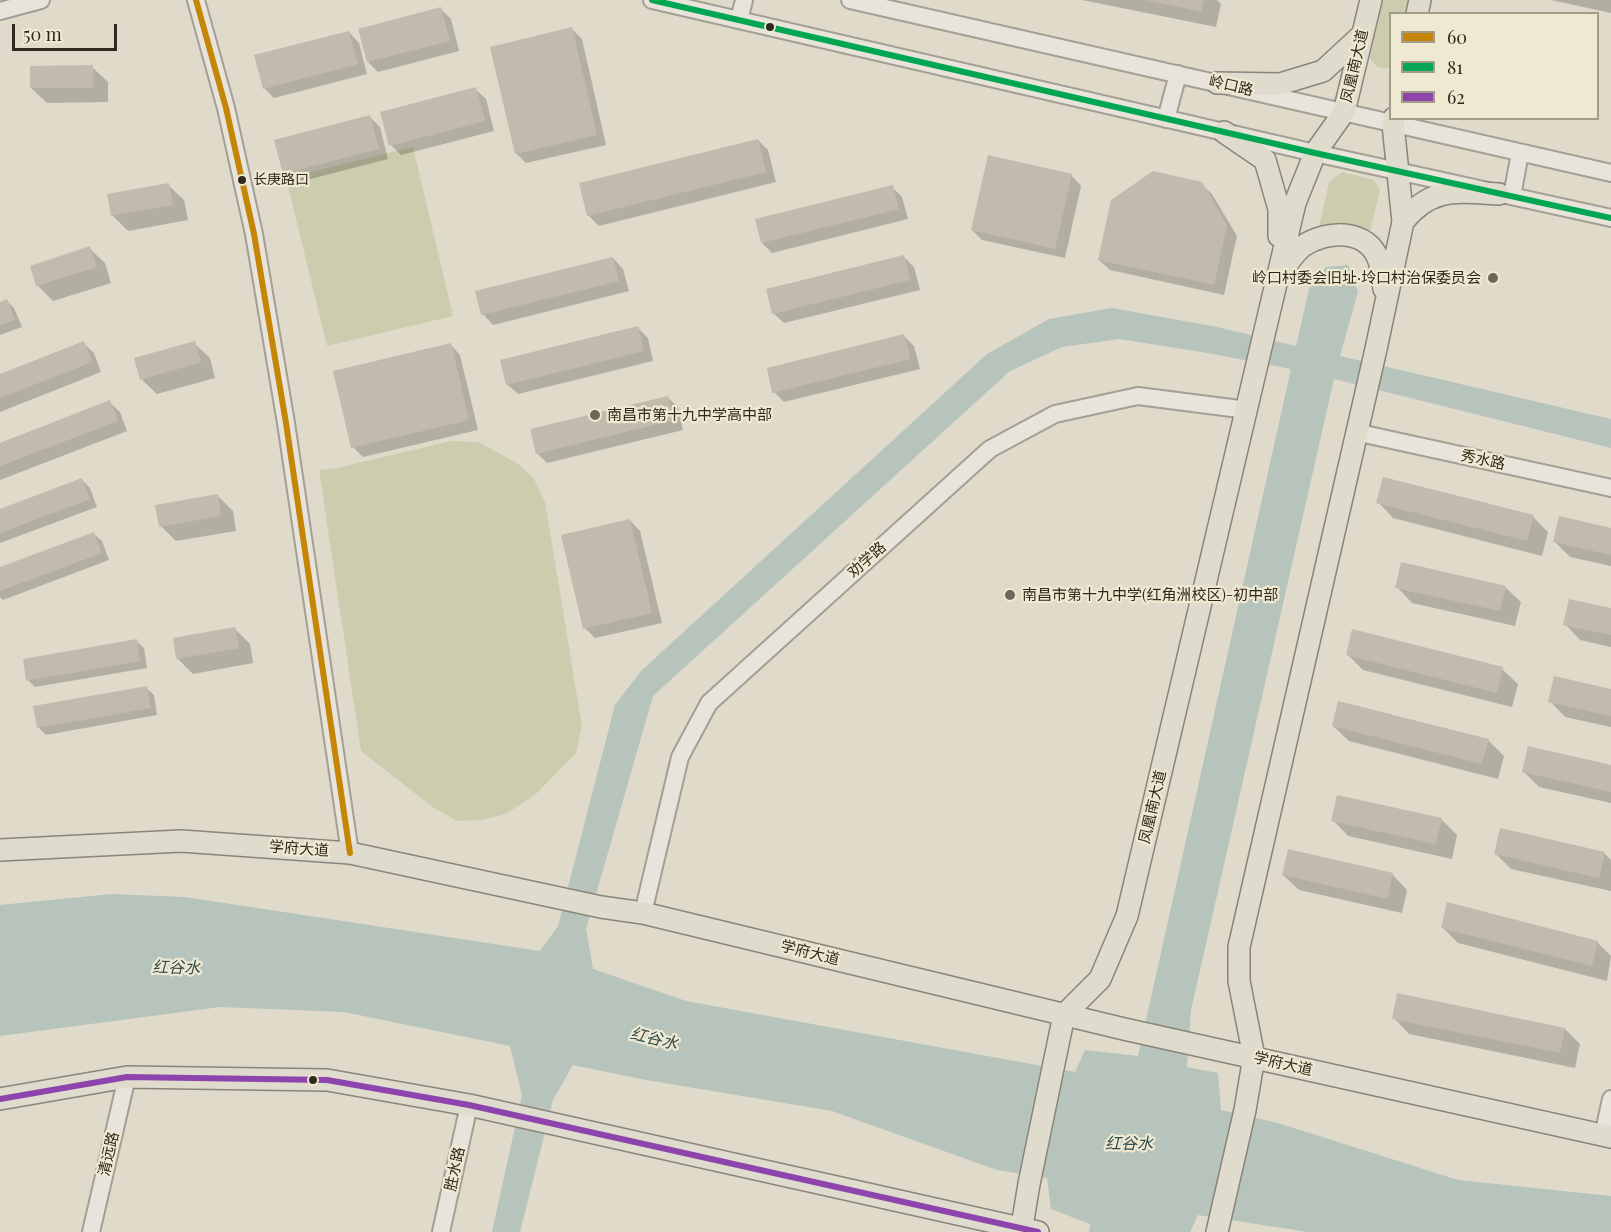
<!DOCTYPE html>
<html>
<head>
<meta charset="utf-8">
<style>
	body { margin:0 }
	#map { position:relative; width:1611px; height:1232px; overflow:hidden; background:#dfdaca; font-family:"Playfair Display",serif }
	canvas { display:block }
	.legend { position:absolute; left:1389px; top:12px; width:210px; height:108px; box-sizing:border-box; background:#efe9d1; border:2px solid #a39c89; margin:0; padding:8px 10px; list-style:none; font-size:18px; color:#30281e }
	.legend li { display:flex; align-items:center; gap:12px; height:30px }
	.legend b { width:30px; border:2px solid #a39c89 }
	.scale { position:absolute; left:12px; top:24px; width:105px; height:27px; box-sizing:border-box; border:3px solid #30281e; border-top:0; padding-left:8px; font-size:18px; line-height:21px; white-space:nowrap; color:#30281e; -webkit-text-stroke:4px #efe9d1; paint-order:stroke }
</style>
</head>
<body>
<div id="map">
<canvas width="1611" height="1232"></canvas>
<ul class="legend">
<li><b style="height:8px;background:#c58608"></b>60</li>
<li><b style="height:8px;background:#00a651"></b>81</li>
<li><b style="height:8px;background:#8e44ad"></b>62</li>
</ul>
<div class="scale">50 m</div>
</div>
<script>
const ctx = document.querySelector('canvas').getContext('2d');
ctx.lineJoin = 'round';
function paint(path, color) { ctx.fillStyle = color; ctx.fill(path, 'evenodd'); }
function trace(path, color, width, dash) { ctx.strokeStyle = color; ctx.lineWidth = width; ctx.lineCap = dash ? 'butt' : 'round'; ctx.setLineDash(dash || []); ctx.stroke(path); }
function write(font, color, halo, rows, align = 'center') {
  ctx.font = font + ' "Playfair Display","Noto Sans SC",serif'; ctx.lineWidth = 4.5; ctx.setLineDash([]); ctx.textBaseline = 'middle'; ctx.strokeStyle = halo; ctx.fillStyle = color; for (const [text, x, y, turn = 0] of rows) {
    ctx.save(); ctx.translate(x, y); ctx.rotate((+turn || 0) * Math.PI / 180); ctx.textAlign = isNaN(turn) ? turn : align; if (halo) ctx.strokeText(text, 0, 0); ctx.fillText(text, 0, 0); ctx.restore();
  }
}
paint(new Path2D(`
	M1383 0H1413L1410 13 1390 14V66L1387 69 1377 67 1370 58Z
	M413 147 453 316 327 346 286 178Z
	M1342 172 1374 180 1380 190 1369 236 1319 228 1329 182Z
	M451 441 478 442 517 463 534 479 545 502 582 726 576 753 536 794 506 814 482 820 458 821 434 808 361 751 319 470 337 468Z`), '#cbcdae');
paint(new Path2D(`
	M1348 265 1358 292 1340 356 1611 419V448L1334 379 1191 1010 1187 1067 1218 1073 1221 1110 1278 1123 1458 1180 1611 1196V1232H1308L1198 1215 1190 1232H1089L1090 1224 1051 1209 1047 1178 997 1170 832 1111 646 1080 573 1065 553 1100 520 1232H492L522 1095 510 1046 344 1012 220 1007 0 1036V905L111 894 185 897 540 951 558 926 615 705 641 671 987 354 1049 319 1112 308 1217 327 1296 346 1310 285 1326 267ZM1119 339 1208 353 1291 369 1138 1056 1085 1050 1075 1072 686 1001 593 969 586 929 653 696 1010 371 1062 347Z`), '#b6c4bc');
paint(new Path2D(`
	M1082 0H1217L1221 4 1216 27Z
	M1551 0H1611V13Z
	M441 9 451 19 459 51 378 72 368 62Z
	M572 29 582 39 606 145 526 163 516 153Z
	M349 32 359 43 367 74 274 98 264 88Z
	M92 67 108 82V102L47 103 31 88Z
	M475 89 486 99 494 131 401 155 391 145Z
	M370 117 380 127 388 159 295 183 285 173Z
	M758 140 768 150 776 182 599 226 588 215Z
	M1071 175 1081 186 1065 258 982 240 972 230Z
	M1201 184 1212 194 1237 236 1224 295 1110 270 1099 260Z
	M168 185 184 200 188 220 128 231 112 215Z
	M892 187 902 197 908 219 772 253 762 243Z
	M89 248 105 263 111 283 53 301 38 286 31 266Z
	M904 257 914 267 920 290 784 323 773 313Z
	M613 258 623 269 629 291 493 325 483 314Z
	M7 301 14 308 22 327 0 335V303Z
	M638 328 648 338 653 361 518 394 507 384Z
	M904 336 914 346 920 369 784 402 774 392Z
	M83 343 94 353 101 372 0 412V376Z
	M194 343 210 358 215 378 157 394 141 379Z
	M450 344 460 355 478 430 363 457 353 447Z
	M667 397 678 407 683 430 547 463 537 453Z
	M109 402 120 412 127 431 0 480V444Z
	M82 480 90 488 97 507 0 543V511Z
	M217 495 233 511 236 531 176 541 161 526Z
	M1378 502 1533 517 1548 532 1542 556 1393 518Z
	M630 520 640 531 662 623 595 638 585 628Z
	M1611 529V566L1570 557 1554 541Z
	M94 534 102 541 109 560 3 600 0 597V569Z
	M1397 587H1505L1521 602 1515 626 1412 603Z
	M1611 610V647L1580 640 1565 624Z
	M234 628 250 644 253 663 193 674 178 659 174 639Z
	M136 641 144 648 147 668 35 687 28 680Z
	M1347 654 1502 669 1518 684 1512 707 1363 670Z
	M146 688 154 695 157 715 46 735 38 727Z
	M1611 690V727L1565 717 1550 701Z
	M1333 726 1488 740 1504 756 1498 779 1349 741Z
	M1611 766V803L1539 787 1523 771Z
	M1338 797 1442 820 1457 835 1452 859 1348 836 1333 820Z
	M1604 853 1611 860V891L1511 869 1496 854Z
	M1392 874 1407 890 1402 913 1299 890 1283 875Z
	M1442 927 1597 942 1611 956 1607 981 1458 943Z
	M1394 1018 1565 1029 1580 1044 1575 1068 1409 1034Z`), '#0003');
paint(new Path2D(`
	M1146 0H1204L1201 12Z
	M441 7 450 41 367 62 358 29Z
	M572 27 597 135 515 154 490 47Z
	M349 31 358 64 263 89 254 55Z
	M93 65V88H30V66Z
	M476 87 485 121 389 146 380 112Z
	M370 115 379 149 283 174 274 140Z
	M758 139 766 172 587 216 579 183Z
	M988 155 1072 174 1055 249 971 230Z
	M1153 171 1202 182 1227 225 1214 285 1098 260 1111 200Z
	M169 183 173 205 111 216 107 194Z
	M893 185 899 209 761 243 755 219Z
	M90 246 97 267 36 286 30 266Z
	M904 255 910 280 772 314 766 289Z
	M613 257 619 281 481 315 475 291Z
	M7 299 15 320 0 325V302Z
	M638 326 644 351 506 385 500 360Z
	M904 334 911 359 772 393 767 368Z
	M84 341 92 362 0 398V374Z
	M195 341 201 362 140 380 134 358Z
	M451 343 469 420 351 448 333 371Z
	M668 396 674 420 536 454 530 429Z
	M110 400 118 421 0 466V443Z
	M1383 477 1534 515 1527 541 1376 503Z
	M82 478 90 499 0 533V509Z
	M218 494 221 516 159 527 155 505Z
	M1559 516 1611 528V555L1553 542Z
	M630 519 652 613 583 629 561 535Z
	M94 532 102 553 0 591V567Z
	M1401 562 1506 586 1500 611 1395 588Z
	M1569 599 1611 608V635L1563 625Z
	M235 627 239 648 176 659 173 638Z
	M1352 629 1503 667 1497 693 1346 655Z
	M137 639 140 661 26 681 23 659Z
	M1554 676 1611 689V716L1548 702Z
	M147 686 151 708 37 728 33 706Z
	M1338 701 1489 739 1482 764 1332 726Z
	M1528 746 1611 765V792L1522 772Z
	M1337 795 1442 818 1436 844 1331 821Z
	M1500 828 1605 852 1599 878 1494 854Z
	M1288 849 1393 873 1387 899 1282 875Z
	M1447 902 1598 941 1592 966 1441 928Z
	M1397 993 1565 1028 1560 1053 1392 1019Z`), '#c2baac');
const minor = new Path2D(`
	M196 0 226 108 254 234 286 423 350 853
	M652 0 1315 153 1611 218
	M850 0 1611 173
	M0 11 41 0
	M739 20 744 0
	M1166 119 1178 74
	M1512 196 1520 153
	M1355 432 1611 488
	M643 913 680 757 709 703 990 449 1055 414 1138 396 1247 410
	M1603 1136 1611 1099
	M91 1232 127 1077
	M441 1232 469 1105`);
const major = new Path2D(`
	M1417 14 1420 0
	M1217 83 1280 84 1323 71 1363 34
	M1224 132 1265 160 1279 209V236
	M1403 222C1431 186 1458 192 1499 194
	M1282 271C1288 263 1295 252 1303 246 1327 230 1368 228 1379 261 1382 269 1382 280 1384 289
	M0 850 181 841 350 853 601 907 643 913 1124 1029 1611 1137
	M0 1099 127 1077 327 1080 469 1105 1038 1232
	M1021 1232 1029 1184 1064 1015 1100 979 1127 916 1295 203 1315 153 1344 112 1371 0
	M1217 1232 1245 1110 1254 1057 1239 981V947L1376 349 1403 222 1393 124 1394 118`);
trace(minor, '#a49f94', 20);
trace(major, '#8a857a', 24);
trace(minor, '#e8e4db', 16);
trace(major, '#dfdbcd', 21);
trace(new Path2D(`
	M196 0 226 108 254 234 286 423 350 853`), '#c58608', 6);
trace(new Path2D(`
	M652 0 1315 153 1611 218`), '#00a651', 6);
trace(new Path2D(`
	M0 1099 127 1077 327 1080 469 1105 1038 1232`), '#8e44ad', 6);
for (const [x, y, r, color] of [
	[770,27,5,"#30281e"],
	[242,180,5,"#30281e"],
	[1493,278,6,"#6d665a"],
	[595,415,6,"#6d665a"],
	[1010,595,6,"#6d665a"],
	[313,1080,5,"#30281e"]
]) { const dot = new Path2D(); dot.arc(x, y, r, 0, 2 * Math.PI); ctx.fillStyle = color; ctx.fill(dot); trace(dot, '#efe9d1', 2); }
write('14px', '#30281e', '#efe9d1', [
	["长庚路口",253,180]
], 'left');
write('15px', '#30281e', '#efe9d1', [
	["凤凰南大道",1355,66,-77],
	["岭口路",1231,86,13],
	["秀水路",1483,460,12],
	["劝学路",867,560,-42],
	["凤凰南大道",1153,807,-77],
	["学府大道",299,849,4],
	["学府大道",810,953,14],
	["学府大道",1283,1064,13],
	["清远路",109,1154,-77],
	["胜水路",455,1169,-78]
]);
write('15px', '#30281e', '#efe9d1', [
	["岭口村委会旧址·坽口村治保委员会",1481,278,"right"],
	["南昌市第十九中学高中部",607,415],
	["南昌市第十九中学(红角洲校区)-初中部",1022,595]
], 'left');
write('italic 16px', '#2f4d4e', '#efe9d1', [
	["红谷水",176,968,1],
	["红谷水",654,1039,13],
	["红谷水",1129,1144]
]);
</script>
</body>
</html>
